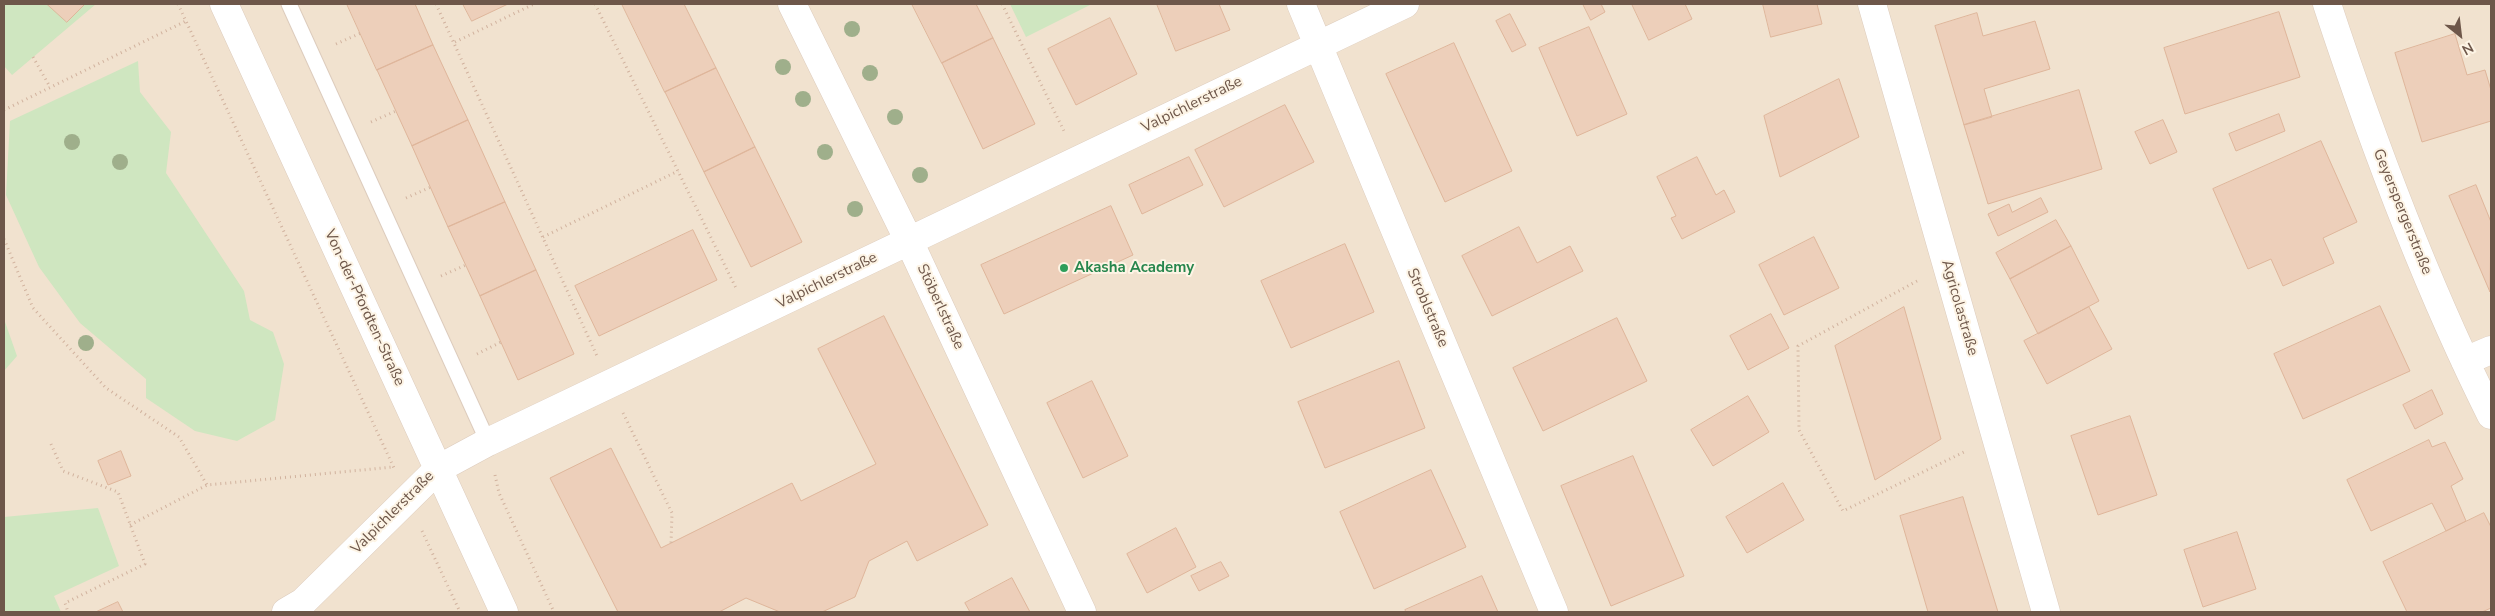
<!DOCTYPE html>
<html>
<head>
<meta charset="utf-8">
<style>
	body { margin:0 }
	#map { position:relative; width:2495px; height:616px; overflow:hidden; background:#faf0e0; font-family:"Nunito Sans",sans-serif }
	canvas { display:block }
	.frame { position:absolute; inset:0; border:5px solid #6e574a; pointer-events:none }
	.north { position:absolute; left:2435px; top:10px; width:50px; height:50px; -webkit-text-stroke:4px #fdf4e5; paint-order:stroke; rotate:151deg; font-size:14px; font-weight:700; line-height:20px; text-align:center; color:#6e574a }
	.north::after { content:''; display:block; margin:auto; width:18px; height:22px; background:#6e574a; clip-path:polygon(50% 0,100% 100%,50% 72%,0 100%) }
</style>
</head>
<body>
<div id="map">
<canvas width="2495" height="616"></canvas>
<div class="frame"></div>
<div class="north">N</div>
</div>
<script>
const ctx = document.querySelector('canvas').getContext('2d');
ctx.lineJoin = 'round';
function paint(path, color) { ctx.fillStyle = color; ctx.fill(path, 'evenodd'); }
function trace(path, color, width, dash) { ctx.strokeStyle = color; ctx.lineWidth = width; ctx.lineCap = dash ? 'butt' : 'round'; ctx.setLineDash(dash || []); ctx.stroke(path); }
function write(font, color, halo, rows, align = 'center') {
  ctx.font = font + ' "Nunito Sans",sans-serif'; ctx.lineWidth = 4; ctx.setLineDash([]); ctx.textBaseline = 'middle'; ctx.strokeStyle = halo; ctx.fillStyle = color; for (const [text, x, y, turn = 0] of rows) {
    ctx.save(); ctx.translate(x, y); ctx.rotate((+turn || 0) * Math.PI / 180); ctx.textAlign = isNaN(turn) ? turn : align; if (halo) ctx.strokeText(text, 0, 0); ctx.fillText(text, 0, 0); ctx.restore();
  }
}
paint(new Path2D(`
	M4 4H2491V612H4Z`), '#f1e2cf');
paint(new Path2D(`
	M4 4H96L12 75 4 66Z
	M1010 4H1092L1026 37Z
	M138 61 140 92 171 132 166 173 244 291 250 320 273 332 284 364 275 420 237 441 195 431 146 398V379L80 323 39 267 6 195 10 121Z
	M4 319 17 356 4 371Z
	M98 508 119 566 54 596 61 612H4V517Z`), '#cfe6c0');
const building = new Path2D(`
	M47 4H85L67 22Z
	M347 4H415L433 45 377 70Z
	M463 4H508L472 21Z
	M622 4H684L716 68 665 92Z
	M912 4H976L993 38 942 63Z
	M1157 4H1219L1230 30 1176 51Z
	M1583 4H1601L1605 12 1591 20Z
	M1632 4H1685L1692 19 1649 40Z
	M1763 4H1817L1822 24 1771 37Z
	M2279 12 2300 77 2185 114 2164 48Z
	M1977 13 1983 36 2035 21 2050 69 1984 89 1992 117 1964 125 1935 26Z
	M1510 14 1526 45 1512 52 1496 21Z
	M1110 18 1137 74 1076 105 1048 49Z
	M1589 27 1627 114 1577 136 1539 48Z
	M2455 34 2467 75 2485 70 2491 90V121L2422 142 2395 53Z
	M993 38 1035 124 983 149 942 63Z
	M1454 43 1512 171 1445 202 1386 74Z
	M433 45 468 120 412 146 377 70Z
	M716 68 755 147 704 172 665 92Z
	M1839 79 1859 137 1780 177 1764 116Z
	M2079 90 2102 169 1988 204 1964 125Z
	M1285 105 1314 162 1224 207 1195 150Z
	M2279 114 2285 131 2236 151 2229 134Z
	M468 120 505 202 448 227 412 146Z
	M2163 120 2177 152 2150 164 2135 132Z
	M2321 141 2357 222 2323 238 2334 263 2283 286 2271 259 2248 269 2213 189Z
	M755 147 802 242 751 267 704 172Z
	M1189 157 1203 185 1142 214 1129 185Z
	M1697 157 1716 195 1724 190 1735 212 1682 239 1671 218 1676 216 1657 177Z
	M2476 185 2491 222 2490 292 2449 196Z
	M2041 198 2048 212 1998 236 1988 214 2009 204 2012 212Z
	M505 202 536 270 480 296 448 227Z
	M1111 206 1133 255 1004 314 981 265Z
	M2056 220 2071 246 2010 279 1996 253Z
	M1519 227 1537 263 1570 246 1583 271 1492 316 1462 256Z
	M693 230 717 280 599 336 575 286Z
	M1814 237 1839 288 1784 315 1759 265Z
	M1345 244 1374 312 1291 348 1261 281Z
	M2071 246 2099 301 2038 334 2010 279Z
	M536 270 574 354 518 380 480 296Z
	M2380 306 2410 371 2303 419 2274 354Z
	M1904 307 1941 439 1875 480 1835 346Z
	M2089 307 2112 349 2047 384 2024 341Z
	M1771 314 1789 348 1748 370 1730 336Z
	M884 316 988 525 917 561 907 541 869 561 855 597 822 612H780L746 598 719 612H618L550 478 611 448 661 548 792 483 801 501 876 464 818 349Z
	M1617 318 1647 381 1543 431 1513 368Z
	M1399 361 1425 428 1325 468 1298 402Z
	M1092 381 1128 456 1083 478 1047 403Z
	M2432 390 2443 414 2415 429 2403 405Z
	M1748 396 1769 432 1713 466 1691 430Z
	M2130 416 2157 495 2098 515 2071 436Z
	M2429 440 2432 447 2445 442 2463 479 2451 486 2466 521 2446 531 2432 503 2371 531 2347 480Z
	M121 451 131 476 108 485 98 461Z
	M1633 456 1684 576 1611 606 1561 486Z
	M1431 470 1466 547 1374 589 1340 512Z
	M1783 483 1804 520 1747 553 1726 517Z
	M1963 497 1970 521 1998 612H1928L1900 516Z
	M2484 513 2491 527V608L2482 612H2407L2383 562Z
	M1176 528 1196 567 1147 593 1127 554Z
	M2237 532 2256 589 2203 607 2184 550Z
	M1221 562 1229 576 1199 591 1191 576Z
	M1482 576 1498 612H1406L1405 610Z
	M1012 578 1030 612H970L965 603Z
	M118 602 123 612H96Z`);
paint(building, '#edcfba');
trace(building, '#dfb69b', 1);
const lane = new Path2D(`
	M289 4 488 442`);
const street = new Path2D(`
	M224 4 504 612
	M792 4 909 241 1082 612
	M1301 4 1554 612
	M1872 4 2046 612
	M2327 4C2373 144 2425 283 2491 415
	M2465 361 2491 350
	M286 612 303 602 438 469 488 442 1405 4`);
trace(lane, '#ddccbd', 17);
trace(street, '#ddccbd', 29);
trace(new Path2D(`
	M178 4 394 468
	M436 4 597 356
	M595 4 736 288
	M1002 4 1064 131
	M455 42 534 4
	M336 44 361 33
	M33 57 50 87
	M4 110 186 21
	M371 122 396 111
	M406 198 431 187
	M543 237 678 171
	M4 239 33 308 106 388 179 437 207 485 393 467
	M441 276 466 265
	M1917 281 1798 346 1799 430 1843 511 1966 451
	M477 354 501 342
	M623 413 672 513 671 544
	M51 444 63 471 118 492 145 564 65 603 68 612
	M495 475 499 493 554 612
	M130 525 207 485
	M422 531 460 612`), '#d1b29e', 3, [1, 4]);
trace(lane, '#fff', 15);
trace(street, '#fff', 28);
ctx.fillStyle = '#9faf8b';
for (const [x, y] of [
	[852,29],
	[783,67],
	[870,73],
	[803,99],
	[895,117],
	[72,142],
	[825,152],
	[120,162],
	[920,175],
	[855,209],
	[86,343]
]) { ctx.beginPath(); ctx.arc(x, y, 8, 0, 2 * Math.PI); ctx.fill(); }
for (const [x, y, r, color] of [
	[1064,268,5,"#2e9e5b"]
]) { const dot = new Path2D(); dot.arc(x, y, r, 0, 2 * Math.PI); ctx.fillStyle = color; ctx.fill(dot); trace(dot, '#fdf4e5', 2); }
write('15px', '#6e574a', '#fdf4e5', [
	["Valpichlerstraße",1192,105,-26],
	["Geyerspergerstraße",2402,212,68],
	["Valpichlerstraße",827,281,-26],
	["Stöberlstraße",940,307,65],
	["Von-der-Pfordten-Straße",364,308,65],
	["Stroblstraße",1427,308,67],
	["Agricolastraße",1959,308,74],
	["Valpichlerstraße",393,513,-45]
]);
write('bold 15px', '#27864d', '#fdf4e5', [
	["Akasha Academy",1074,268]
], 'left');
</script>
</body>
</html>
